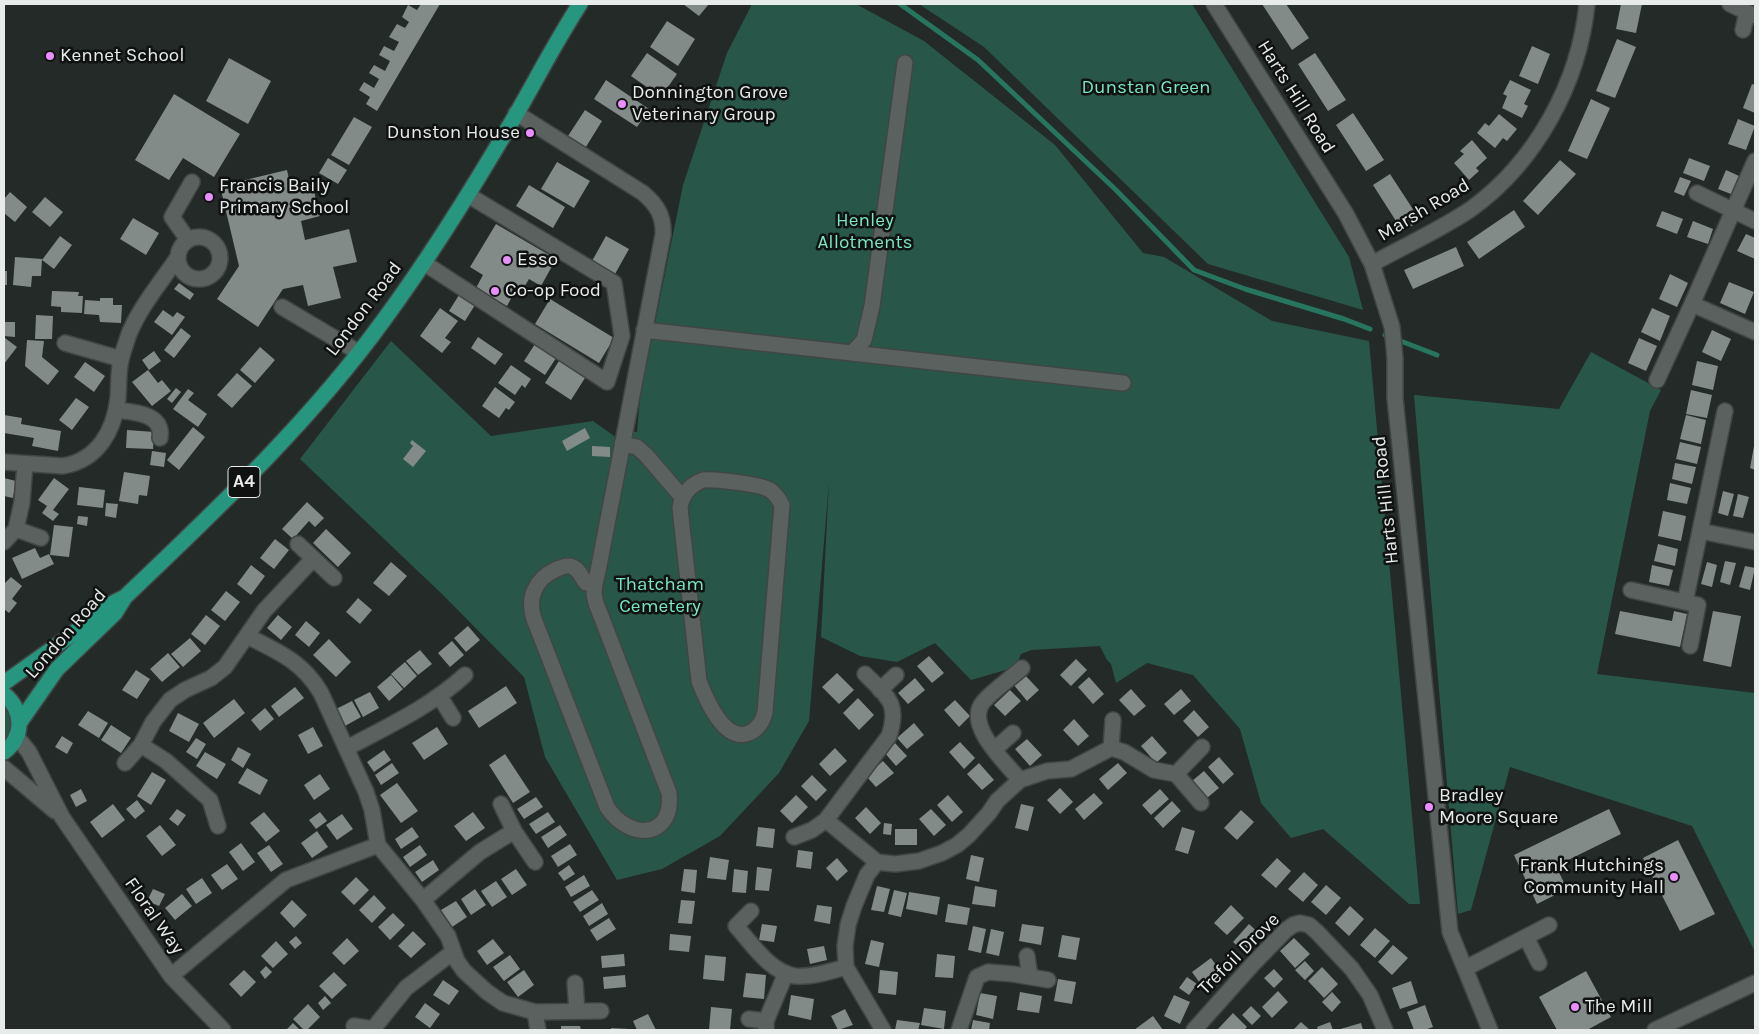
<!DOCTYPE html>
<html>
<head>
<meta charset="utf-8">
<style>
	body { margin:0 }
	#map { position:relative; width:1759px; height:1034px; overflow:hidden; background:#232a27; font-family:Karla,sans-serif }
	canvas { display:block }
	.frame { position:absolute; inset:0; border:5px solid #e7ebea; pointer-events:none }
</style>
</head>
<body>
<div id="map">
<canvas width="1759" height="1034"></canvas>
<div class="frame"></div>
</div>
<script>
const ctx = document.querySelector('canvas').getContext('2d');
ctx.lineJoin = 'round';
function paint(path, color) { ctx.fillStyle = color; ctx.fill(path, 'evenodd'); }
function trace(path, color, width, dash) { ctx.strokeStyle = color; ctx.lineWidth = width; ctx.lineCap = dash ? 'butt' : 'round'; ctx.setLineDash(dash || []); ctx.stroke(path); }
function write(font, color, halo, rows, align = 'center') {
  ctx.font = font + ' Karla,sans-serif'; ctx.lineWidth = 5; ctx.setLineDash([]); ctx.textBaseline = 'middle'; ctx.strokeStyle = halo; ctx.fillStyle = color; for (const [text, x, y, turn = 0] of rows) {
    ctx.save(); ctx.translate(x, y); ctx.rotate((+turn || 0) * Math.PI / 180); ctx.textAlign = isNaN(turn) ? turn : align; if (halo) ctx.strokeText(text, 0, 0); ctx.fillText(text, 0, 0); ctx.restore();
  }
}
paint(new Path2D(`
	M752 4H856L924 41 1055 145 1143 253 1164 257 1272 321 1369 341 1420 904H1409L1323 829 1291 838 1261 803 1240 729 1193 675 1147 663 1116 683 1111 664 1107 660 1100 646 1031 650 1021 654 1016 667 971 680 935 643 897 662 860 656 821 637 829 482 809 721 779 773 720 836 662 869 617 880 545 757 524 677 442 594 300 459 391 341 491 436 593 421 617 438 622 431 637 432 640 397 683 185 727 53Z
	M919 4H1192L1349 257 1363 310 1208 264 984 47Z
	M1591 352 1661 390 1650 411 1597 674 1755 693V952L1692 826 1510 767 1471 910 1458 914 1414 395 1559 409Z
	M4 703C15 716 13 730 4 743Z`), '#285749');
trace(new Path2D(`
	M900 4 978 60 1116 190 1194 270 1245 289 1344 319 1370 329
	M1385 335 1437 355`), '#27755f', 5);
paint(new Path2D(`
	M421 4H440L377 111 366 104 370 97 359 90 364 82 374 88 379 79 369 73 374 65 385 71 390 61 379 55 384 46 394 51 399 42 389 37 397 24 405 28 409 22 402 17 408 5 417 10Z
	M683 4H709L699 16Z
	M1262 4H1286L1309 38 1292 50Z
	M1621 4H1642L1636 33 1616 29Z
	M667 21 695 39 678 66 650 47Z
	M1617 39 1636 47 1615 98 1596 91Z
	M1532 46 1550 54 1538 84 1519 76Z
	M647 53 677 74 661 97 631 76Z
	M1315 53 1346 100 1328 111 1298 64Z
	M229 58 271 81 248 124 206 101Z
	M606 80 649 109 637 127 594 99Z
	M1510 80 1531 90 1524 104 1528 106 1522 118 1502 108 1507 96 1503 94Z
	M1752 84 1755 85V113L1743 108Z
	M174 94 240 134 214 177 183 158 169 180 135 160Z
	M1591 99 1610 108 1587 159 1568 151Z
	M585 110 602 121 584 150 566 139Z
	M1353 113 1384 160 1366 171 1336 125Z
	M1499 114 1517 129 1507 141 1503 138 1495 148 1477 133 1485 123 1489 126Z
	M354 117 372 127 349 165 331 155Z
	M1738 119 1755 126 1746 150 1728 144Z
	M1472 140 1487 158 1476 168 1479 171 1469 180 1454 163 1464 154 1460 151Z
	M328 158 347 170 338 184 319 173Z
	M1689 158 1710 166 1704 181 1683 173Z
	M1560 160 1576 174 1538 215 1523 201Z
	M557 162 590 181 574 208 541 189Z
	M287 170 292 193 313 187 320 216 301 221 305 240 349 229 357 262 333 267 341 298 308 306 303 285 283 289 258 327 217 299 239 266 220 186Z
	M1726 170 1739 176 1731 194 1718 189Z
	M1390 174 1420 220 1403 232 1373 185Z
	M1680 177 1691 181 1684 196 1674 192Z
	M529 185 565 207 553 228 516 206Z
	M10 192 27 207 15 222 4 213V199Z
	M45 197 63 212 50 227 32 212Z
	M1514 210 1525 227 1479 259 1467 242Z
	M1662 211 1683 219 1677 234 1656 226Z
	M133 218 159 233 146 255 120 239Z
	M1693 221 1713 229 1708 244 1687 237Z
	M496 224 556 259 541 286 529 279 519 296 514 293 507 306 476 288 483 275 470 267Z
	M1746 234 1755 238V259L1737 251Z
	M60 236 72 245 54 269 42 260Z
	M606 236 629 249 615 274 592 261Z
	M1456 247 1464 266 1413 289 1404 270Z
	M15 257 42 259 41 276H32L31 287 13 285Z
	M4 271H7V285H4Z
	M1670 274 1688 283 1677 307 1659 299Z
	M1729 282 1754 292 1745 314 1720 303Z
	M179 283 194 294 190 300 174 289Z
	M52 291 79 292 78 296H83L82 313 61 312V307L51 306Z
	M459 295 475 305 465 321 449 311Z
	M100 298H113V305H122L121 323 100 322 99 315 84 314 85 300 100 301Z
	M550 299 614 338 599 363 535 324Z
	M440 308 458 321 445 338 451 342 442 353 420 336Z
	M1652 308 1670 316 1660 341 1641 332Z
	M163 310 173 317 177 312 185 317 172 335 154 322Z
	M36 315 53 316 52 339H35Z
	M4 322H15V337L4 336Z
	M181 328 191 336 174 358 164 350Z
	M1712 330 1731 339 1721 361 1702 352Z
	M478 337 503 354 495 365 471 348Z
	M5 338 17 347 4 364V339Z
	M1639 338 1657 346 1646 371 1628 363Z
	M27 340 44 341 42 357 59 371 48 385 25 366Z
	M535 344 556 358 545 375 524 361Z
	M260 347 275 360 255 383 240 370Z
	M154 351 161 361 149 370 142 360Z
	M559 361 585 378 571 400 545 383Z
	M1697 361 1718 366 1713 390 1692 385Z
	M85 362 105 376 94 392 74 377Z
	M511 365 531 379 525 388 522 385 515 395 498 383Z
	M148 370 158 383 162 380 171 391 152 406 132 382Z
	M237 373 252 386 232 408 217 395Z
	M495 387 515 402 509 410 506 408 499 418 482 406Z
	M176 388 181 392 172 403 167 399Z
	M188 389 194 393 188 400 207 414 198 427 173 409Z
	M1691 390 1712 395 1707 418 1686 414Z
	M76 398 89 407 72 430 59 420Z
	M4 415 22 418 21 424 61 431 58 451 32 446 34 438 4 433Z
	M1686 415 1706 420 1701 444 1680 439Z
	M193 427 205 437 179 470 167 460Z
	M585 428 590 438 567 451 562 441Z
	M127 430 154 432 153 449 126 448Z
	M412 440 426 451 413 467 403 459 413 446 410 443Z
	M1680 442 1701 447 1697 464 1676 459Z
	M592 446 610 447V457L592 456Z
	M1754 446H1755V470L1750 468Z
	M152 451 166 453 164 467 150 465Z
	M1675 463 1696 467 1692 484 1672 479Z
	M124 472 150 476 147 496 139 495 138 504 119 501Z
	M4 478 16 481 13 498 4 496Z
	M54 478 69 489 53 510 59 514 53 521 42 513 47 506 38 500Z
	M1670 483 1691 488 1687 504 1667 500Z
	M79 487 105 490 103 508 77 505Z
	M1723 491 1734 494 1728 516 1718 513Z
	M1738 494 1749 497 1743 518 1733 516Z
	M307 502 324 518 315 527 309 521 293 539 282 529Z
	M106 503 118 504 116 518 105 516Z
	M1663 511 1686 516 1681 541 1658 536Z
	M78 516 88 517 87 526 77 524Z
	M54 525 73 527 69 557 50 555Z
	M326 529 351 553 338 567 313 543Z
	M275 539 289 550 274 569 260 558Z
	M1658 544 1678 549 1675 566 1654 561Z
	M35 548 40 558 49 554 54 564 22 579 12 558Z
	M1725 561 1736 563 1730 585 1720 582Z
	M391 562 407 576 389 596 373 583Z
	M1707 562 1717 565 1712 587 1701 584Z
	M251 565 265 576 251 595 237 584Z
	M1652 565 1673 570 1669 586 1649 582Z
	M1745 566 1755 568 1750 590 1739 587Z
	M11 577 22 586 12 599 17 603 9 613 4 609V584Z
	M226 591 240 602 225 621 211 610Z
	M358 598 372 610 360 624 346 612Z
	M1620 611 1672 621 1674 611 1687 614 1680 647 1615 634Z
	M1713 611 1741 616 1731 667 1703 661Z
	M206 615 220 626 205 645 191 634Z
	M278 615 292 627 281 640 267 628Z
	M306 621 320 633 309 647 295 635Z
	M468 626 480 640 466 652 454 638Z
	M190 638 201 651 183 667 171 654Z
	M329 639 351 662 336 677 313 655Z
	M452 641 464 655 450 667 438 653Z
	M420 650 432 664 418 675 406 661Z
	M168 653 180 667 162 682 150 669Z
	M929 656 944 673 932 683 917 666Z
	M1076 659 1087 670 1071 686 1060 675Z
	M405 662 417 676 404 688 391 674Z
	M136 670 150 679 137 699 122 690Z
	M837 673 854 690 839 704 822 687Z
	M1024 674 1039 690 1027 701 1013 684Z
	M391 675 403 689 389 701 377 687Z
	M1089 677 1104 694 1093 704 1078 687Z
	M915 678 925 690 908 704 898 693Z
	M506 686 517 703 479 728 468 711Z
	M295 687 304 698 279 717 271 706Z
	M1131 689 1146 706 1134 716 1119 700Z
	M1181 689 1191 701 1174 715 1164 704Z
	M1010 690 1021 701 1005 716 994 705Z
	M370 692 379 708 363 717 354 700Z
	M858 698 874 715 859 730 843 713Z
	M234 699 245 713 214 738 203 723Z
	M955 700 970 716 959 727 944 710Z
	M352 701 361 717 345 726 336 709Z
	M265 708 274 719 260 731 251 720Z
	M1194 710 1209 727 1198 737 1183 721Z
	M88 711 108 723 99 738 78 725Z
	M178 713 199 724 189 742 169 731Z
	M1074 719 1089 736 1078 746 1063 730Z
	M914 723 924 735 907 749 897 738Z
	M111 725 131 738 121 753 101 740Z
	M313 727 323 746 308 754 298 735Z
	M437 727 448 744 424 760 412 743Z
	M62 736 73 743 67 754 55 747Z
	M1152 736 1167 753 1156 763 1141 746Z
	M196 738 206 744 197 759 186 752Z
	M1027 739 1042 755 1030 766 1015 749Z
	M960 742 975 758 964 769 949 752Z
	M895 743 907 756 896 766 884 752Z
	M238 747 251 754 243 768 231 760Z
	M835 748 847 761 830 776 819 764Z
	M384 750 391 760 374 772 367 762Z
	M205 752 226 764 217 779 196 766Z
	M505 754 530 792 513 803 489 765Z
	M1219 757 1234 774 1223 784 1208 767Z
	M883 761 894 773 876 787 866 776Z
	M392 763 399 773 381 785 375 775Z
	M979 763 994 780 982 790 967 774Z
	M1118 763 1127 773 1108 790 1099 779Z
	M247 768 268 780 260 795 238 783Z
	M1204 771 1219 788 1207 798 1192 781Z
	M152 772 166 780 151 805 137 796Z
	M320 774 330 789 314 800 304 785Z
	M812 775 827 790 816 801 801 786Z
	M397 783 418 811 401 823 380 795Z
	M1060 788 1073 802 1060 814 1047 800Z
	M81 789 87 801 76 807 70 795Z
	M1160 789 1169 799 1151 815 1142 805Z
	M1094 793 1103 803 1084 820 1075 809Z
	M796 795 808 807 792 823 780 811Z
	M948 795 963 812 952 822 937 805Z
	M536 797 543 807 524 819 517 809Z
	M137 800 145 811 135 819 126 809Z
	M1172 801 1181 811 1163 828 1154 818Z
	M113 804 125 820 102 838 90 822Z
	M1021 804 1034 807 1028 831 1015 828Z
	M866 807 881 823 870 834 855 818Z
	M177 809 186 815 178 826 169 819Z
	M931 809 946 825 934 836 919 819Z
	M1609 809 1621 834 1556 866 1567 889 1537 904 1514 855Z
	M1241 810 1254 822 1237 840 1224 828Z
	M264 812 280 831 266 842 250 823Z
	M320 812 327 821 316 829 309 820Z
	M473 812 485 828 466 841 454 826Z
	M548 812 555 822 536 834 529 824Z
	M342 814 353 829 337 840 326 825Z
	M884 823 892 824 891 835 883 834Z
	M160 825 176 845 162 856 146 836Z
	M560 825 567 835 548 848 541 837Z
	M412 827 419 837 401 849 395 839Z
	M758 827 775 829 773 848 756 846Z
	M1182 827 1195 831 1188 854 1175 850Z
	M895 829H917V845H895Z
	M317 831 328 847 312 858 301 843Z
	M1678 840 1715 914 1680 931 1643 858Z
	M241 843 255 862 243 871 229 852Z
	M570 844 577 855 558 867 551 856Z
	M269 845 283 864 271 872 257 853Z
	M420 845 427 855 410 867 403 857Z
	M798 850 813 852 811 869 796 867Z
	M971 855 984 858 979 882 966 879Z
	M710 857 729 860 726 880 707 878Z
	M837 858 848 871 837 881 826 868Z
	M1277 858 1291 871 1276 888 1261 875Z
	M433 860 439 870 422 882 415 872Z
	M227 864 238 879 222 890 211 875Z
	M569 865 575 874 564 881 558 873Z
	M757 867 772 869 769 891 755 890Z
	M516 869 527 885 512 895 501 879Z
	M684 869 697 870 695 893 681 891Z
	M734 869 748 871 746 893 732 892Z
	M1304 872 1318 885 1303 902 1288 889Z
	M584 875 590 886 571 897 565 887Z
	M356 877 369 890 354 905 341 892Z
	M202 878 212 893 196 904 186 889Z
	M496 881 507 897 492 907 481 891Z
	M1326 885 1341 898 1326 915 1311 902Z
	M877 886 890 889 884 912 871 910Z
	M975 886 997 890 995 907 972 904Z
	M153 889 165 894 159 906 147 901Z
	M475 889 486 905 471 915 461 899Z
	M592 890 599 900 580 912 573 902Z
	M894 890 907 893 901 917 888 914Z
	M909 892 940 897 937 915 906 909Z
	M182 894 192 906 175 920 165 908Z
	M374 895 386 908 372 923 359 910Z
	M292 900 307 915 294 928 280 913Z
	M681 900 695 901 692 924 678 923Z
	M456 901 467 917 452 927 441 910Z
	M602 903 608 914 589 926 583 916Z
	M948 904 970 908 967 925 945 922Z
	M817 905 832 907 830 924 814 921Z
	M1231 905 1244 918 1227 935 1214 923Z
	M1350 906 1364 919 1349 936 1335 923Z
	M393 913 405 925 390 940 378 927Z
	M609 918 616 929 597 941 590 930Z
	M762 924 777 926 774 942 759 940Z
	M1022 924 1044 927 1041 945 1019 941Z
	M1249 924 1262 936 1246 954 1233 942Z
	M973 926 986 929 981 953 968 950Z
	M1375 928 1390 941 1375 958 1360 945Z
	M991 929 1004 932 999 956 986 953Z
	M413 931 426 944 411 958 398 946Z
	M670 934 691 936 689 952 669 950Z
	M1062 935 1080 938 1076 960 1058 957Z
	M296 936 302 943 295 949 289 942Z
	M347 938 359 951 344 965 332 953Z
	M1294 938 1310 954 1295 968 1280 951Z
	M493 939 504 953 487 965 477 951Z
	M871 940 884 943 879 967 865 964Z
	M276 941 288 954 273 968 261 956Z
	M1393 945 1408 958 1392 975 1378 962Z
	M824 946 827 960 810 964 807 949Z
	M624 954 625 966 602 968 601 956Z
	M937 954 955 956 953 978 935 977Z
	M510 955 520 969 504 981 493 967Z
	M705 955 726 957 724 981 703 979Z
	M1211 958 1221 972 1202 986 1192 972Z
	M1305 961 1314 971 1305 980 1295 970Z
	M266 966 272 972 265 979 260 972Z
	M1322 967 1338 984 1324 998 1308 981Z
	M1274 969 1283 979 1274 988 1264 978Z
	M244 970 256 982 241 997 229 984Z
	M524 970 534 985 518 997 507 982Z
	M880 970 898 972 896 995 878 993Z
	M1586 971 1611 1017 1587 1030H1557L1539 997Z
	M334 972 347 985 332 999 319 986Z
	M746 973 766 975 764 999 743 997Z
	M625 975 626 987 604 989 603 977Z
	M1187 977 1197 984 1189 995 1179 988Z
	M1058 979 1076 982 1072 1004 1054 1001Z
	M443 980 459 991 449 1005 433 995Z
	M1411 981 1418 1003 1400 1009 1392 988Z
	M1278 991 1288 1002 1272 1018 1262 1007Z
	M1020 992 1042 996 1039 1013 1017 1010Z
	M1332 992 1341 1002 1332 1012 1322 1002Z
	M980 993 997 996 993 1019 976 1015Z
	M791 995 814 999 811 1020 788 1015Z
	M1174 995 1190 1002 1180 1024 1164 1016Z
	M325 996 331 1003 323 1010 318 1003Z
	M425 1003 440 1014 430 1028 415 1017Z
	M308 1004 320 1017 307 1030H304L293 1019Z
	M1425 1005 1433 1027 1424 1030H1414L1407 1012Z
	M1251 1006 1261 1016 1252 1025 1242 1015Z
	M711 1007 732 1009 730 1030H709Z
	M924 1008 946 1011 944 1029 921 1025Z
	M845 1009 853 1025 838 1030 831 1016Z
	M1233 1013 1247 1027 1244 1030H1217Z
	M648 1014 656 1030H637L633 1021Z
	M1153 1016 1163 1030H1134Z
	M897 1020 920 1023 918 1030H895Z
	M973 1020 990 1023 989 1030H971Z
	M1301 1022 1310 1030H1293Z
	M1330 1022 1333 1030H1318L1317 1027Z
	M293 1023 300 1030H286Z
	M1361 1023 1363 1030H1337Z
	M561 1026H580L581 1030H561Z
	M611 1028 629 1029V1030H611Z`), '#838b88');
const minor = new Path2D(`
	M1214 4 1346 214 1372 264 1392 327 1395 358V398L1450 932 1490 1030
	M1730 4 1755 16
	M1743 30 1747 12
	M516 113 643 193C657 205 664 216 663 235L598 571 595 583H586C581 577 579 568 570 566 565 565 560 568 555 570 535 579 527 599 534 619L607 807C630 842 674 838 669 793L596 603 594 594 595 583
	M1697 193 1755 221
	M178 258a21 21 0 1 1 42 0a21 21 0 1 1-42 0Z
	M188 240 172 217 192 182
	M424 263 607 382 622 336 614 283 468 195
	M1372 264C1404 246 1440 230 1471 209 1536 162 1579 83 1587 4
	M1692 304 1755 332
	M282 307 358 352
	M644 330 1123 383
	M65 343 121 359
	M852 353 864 340 872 306 905 63
	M1657 380 1692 304 1755 161
	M116 410C132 412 164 413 160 438
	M622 444 637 447 646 455 682 497
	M4 462 63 466C98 460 114 431 118 398 119 385 118 372 121 360 123 351 126 343 129 334 140 307 161 282 178 257
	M703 480C715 479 760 484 770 490 776 494 779 499 782 505L765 712C763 721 758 729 749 733 724 743 706 699 699 681L680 508C682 494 690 485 703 480Z
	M16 529 41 538
	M1700 531 1725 411
	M4 542 16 529 22 502 25 464
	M298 544 334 578
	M1631 590 1698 605 1690 646
	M1685 602 1700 531 1755 542
	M247 636C279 652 303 662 321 693L366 792 372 810 378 845 423 900 448 936 457 961 464 971 487 992 503 1003 535 1012 601 1011
	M880 690 896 675
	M440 697 453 718
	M16 736 29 752 62 817 171 976 223 1030
	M141 745 166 761 210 800 218 826
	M347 748C388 726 430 707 465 675
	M1111 748 1113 720
	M995 749 1013 733
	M125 763 141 745 153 722 170 700 185 690 211 678 225 667 264 611 313 559
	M4 768 55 811
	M1176 774 1202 747
	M1020 780C1006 763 963 724 984 701 995 689 1010 679 1022 668
	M501 804 514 831 535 862
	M826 820 877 862
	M794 837 812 830 826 820 889 736C900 703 887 696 865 674
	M423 900 480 852 514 831
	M751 911 736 926C752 944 770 972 795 976 811 978 831 971 846 967
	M1526 937 1539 963
	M1027 956 1030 977
	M1466 968 1549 925
	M171 976 286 880 378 845
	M575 983 577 1011
	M535 1012 538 1030
	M749 1019 766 1021
	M354 1026 373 1029 374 1030
	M373 1029 406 988 453 952
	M766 1030V1021L786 973
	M883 1030 846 967 845 946 848 925 854 906 867 875 877 862 895 864 919 861 942 853 957 845 969 835 989 813 997 801 1020 780 1047 771 1071 769 1111 748 1124 752 1154 770 1176 774 1201 803
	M959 1030 977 977 988 972 1013 974 1048 980
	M1194 1030 1252 965 1286 930 1293 925 1300 923 1309 925 1317 932 1352 969 1370 995 1385 1030
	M1655 1030 1755 983`);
const major = new Path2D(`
	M4 683 67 638 107 606 125 597
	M4 694C23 710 25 736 4 752
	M20 722 57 669 115 613 125 597C216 510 309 423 383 321 431 256 473 188 514 118 536 80 556 41 580 4`);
trace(minor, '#414644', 18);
trace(major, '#414644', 18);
trace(minor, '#5a615e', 15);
trace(major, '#27967e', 15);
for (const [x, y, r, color] of [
	[50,56,5,"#ea8dfd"],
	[622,104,5,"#ea8dfd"],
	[530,133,5,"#ea8dfd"],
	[209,197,5,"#ea8dfd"],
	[507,260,5,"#ea8dfd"],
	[495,291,5,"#ea8dfd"],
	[1429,807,5,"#ea8dfd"],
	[1674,877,5,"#ea8dfd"],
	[1575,1007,5,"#ea8dfd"]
]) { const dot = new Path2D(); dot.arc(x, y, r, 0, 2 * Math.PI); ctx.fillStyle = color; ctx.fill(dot); trace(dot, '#0f1211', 2); }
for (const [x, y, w] of [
	[244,482,32]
]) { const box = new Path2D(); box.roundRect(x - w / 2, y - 15.5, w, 31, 4); ctx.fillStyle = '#0f1211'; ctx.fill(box); trace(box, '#e7ebea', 1); }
write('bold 18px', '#e7ebea', null, [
	["A4",244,482]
]);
write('19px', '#e7ebea', '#0f1211', [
	["Kennet School",60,56],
	["Donnington Grove",632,93],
	["Veterinary Group",632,115],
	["Dunston House",520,133,"right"],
	["Francis Baily",219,186],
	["Primary School",219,208],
	["Esso",517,260],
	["Co-op Food",505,291],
	["Bradley",1439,796],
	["Moore Square",1439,818],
	["Frank Hutchings",1664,866,"right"],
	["Community Hall",1664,888,"right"],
	["The Mill",1585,1007]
], 'left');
write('19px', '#79e7c4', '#0f1211', [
	["Dunstan Green",1146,88],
	["Henley",865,221],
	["Allotments",865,243],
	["Thatcham",660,585],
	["Cemetery",660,607]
]);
write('19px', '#e7ebea', '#0f1211', [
	["Harts Hill Road",1296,97,58],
	["Marsh Road",1424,210,-31],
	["London Road",364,309,-53],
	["Harts Hill Road",1386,500,-96],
	["London Road",66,634,-49],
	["Floral Way",154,916,55],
	["Trefoil Drove",1239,954,-45]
]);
</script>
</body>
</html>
